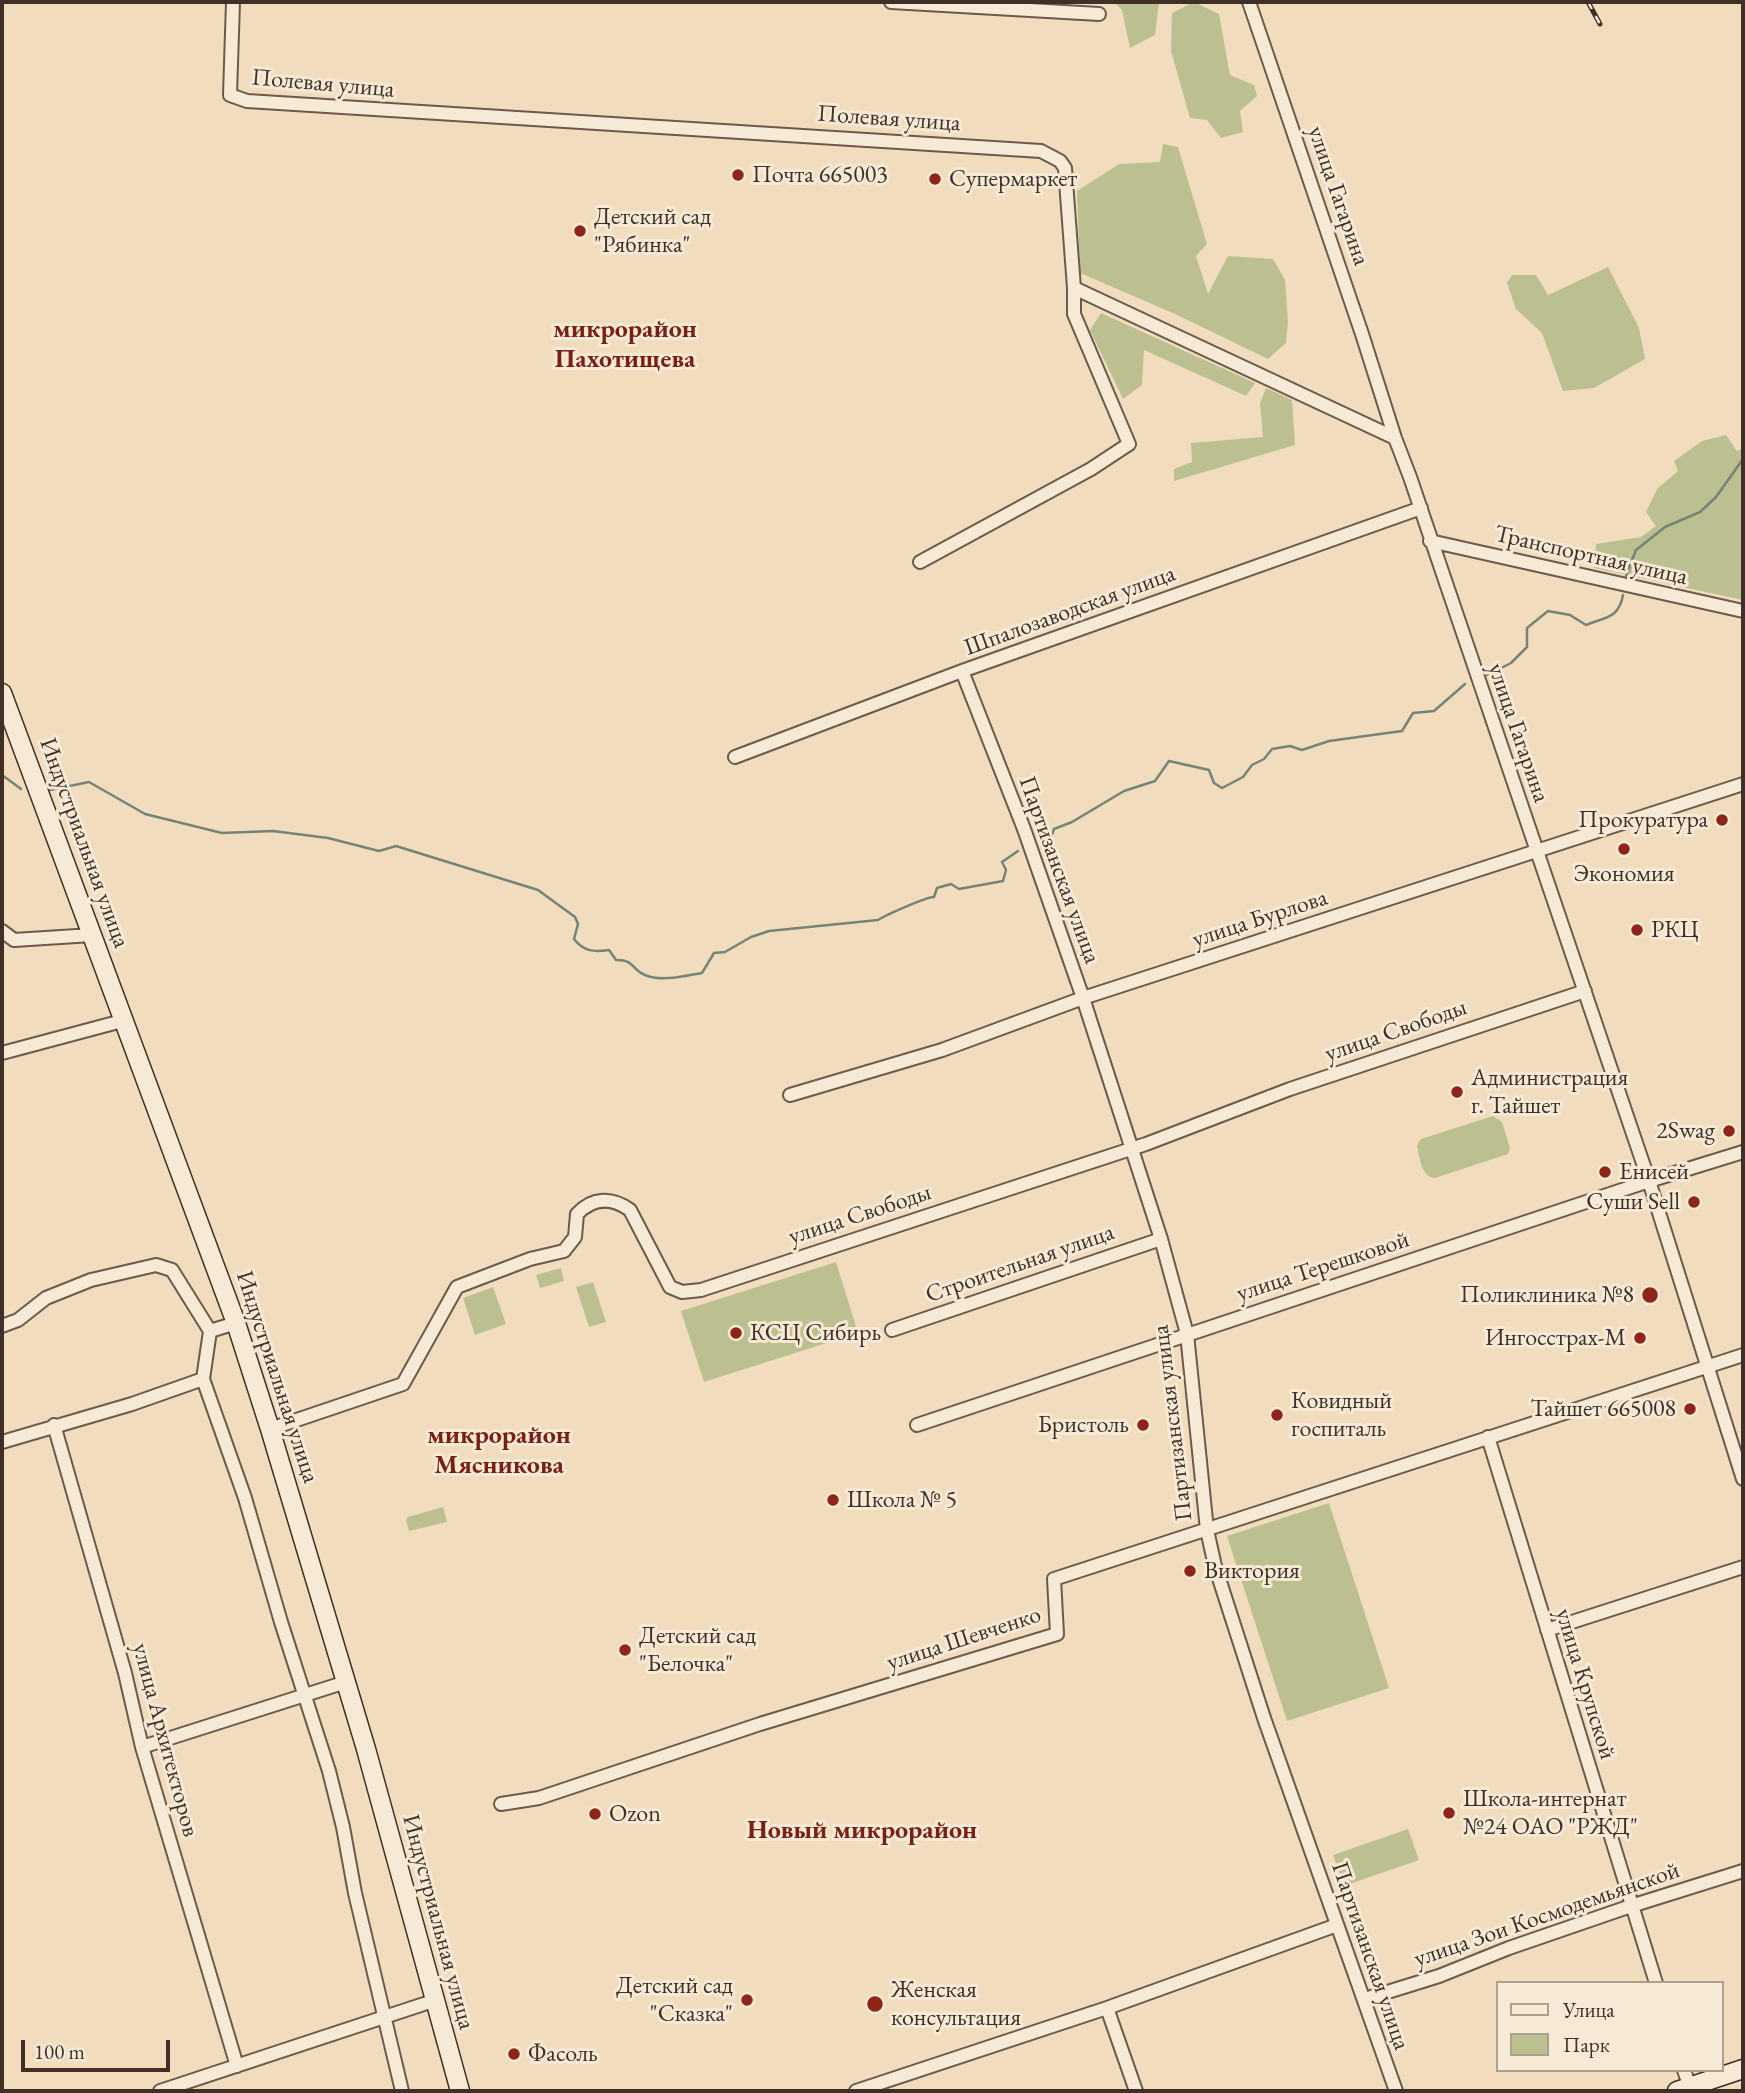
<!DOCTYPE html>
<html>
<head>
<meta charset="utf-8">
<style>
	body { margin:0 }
	#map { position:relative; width:1745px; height:2093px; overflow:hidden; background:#f1ddbe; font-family:"EB Garamond",serif }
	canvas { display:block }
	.frame { position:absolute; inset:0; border:4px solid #3f2f26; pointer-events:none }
	.legend { position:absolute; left:1496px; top:1981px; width:228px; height:91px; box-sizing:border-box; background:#f6e9d5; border:2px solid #ad9f8f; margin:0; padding:9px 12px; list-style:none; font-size:21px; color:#3f2f26 }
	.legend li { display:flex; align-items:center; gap:14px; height:35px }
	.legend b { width:35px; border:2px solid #ad9f8f }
	.scale { position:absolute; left:21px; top:2040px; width:149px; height:32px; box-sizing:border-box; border:4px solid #3f2f26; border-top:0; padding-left:9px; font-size:21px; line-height:24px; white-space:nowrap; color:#3f2f26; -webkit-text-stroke:5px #f6e9d5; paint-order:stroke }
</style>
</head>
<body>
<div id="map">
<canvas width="1745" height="2093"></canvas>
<div class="frame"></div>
<ul class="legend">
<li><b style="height:9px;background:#f6e9d5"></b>Улица</li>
<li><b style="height:19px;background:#bcc090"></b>Парк</li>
</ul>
<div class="scale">100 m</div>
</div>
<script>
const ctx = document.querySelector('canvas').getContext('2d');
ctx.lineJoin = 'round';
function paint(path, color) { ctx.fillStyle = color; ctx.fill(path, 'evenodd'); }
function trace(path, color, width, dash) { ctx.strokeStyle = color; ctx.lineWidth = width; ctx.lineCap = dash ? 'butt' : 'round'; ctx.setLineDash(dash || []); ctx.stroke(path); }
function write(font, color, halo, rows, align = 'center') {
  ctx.font = font + ' "EB Garamond",serif'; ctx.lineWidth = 6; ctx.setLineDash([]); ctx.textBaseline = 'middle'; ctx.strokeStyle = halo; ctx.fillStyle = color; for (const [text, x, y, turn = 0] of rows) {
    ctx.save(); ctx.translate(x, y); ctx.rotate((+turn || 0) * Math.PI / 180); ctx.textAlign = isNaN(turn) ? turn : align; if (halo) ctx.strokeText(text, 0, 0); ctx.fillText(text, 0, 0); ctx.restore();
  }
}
paint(new Path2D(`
	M1114 2H1159L1155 35 1130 48 1122 10Z
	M1194 2 1219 14 1230 75 1254 85 1257 96 1240 111 1243 132 1221 138 1207 120 1190 118 1171 51 1172 13Z
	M1163 144 1178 147 1207 244 1196 256 1208 294 1228 256 1273 259 1285 280 1288 321 1286 343 1268 359 1175 314 1080 273 1077 191 1119 164 1160 162Z
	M1608 267 1639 328 1645 359 1594 388 1563 391 1542 333 1516 309 1507 283 1512 275H1536L1548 295Z
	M1101 313 1255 383 1246 396 1144 350 1142 385 1123 399 1090 330Z
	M1266 388 1292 400 1295 445 1174 481V469L1192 462 1191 443 1263 437 1260 403Z
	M1726 435 1737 451 1743 448V600L1594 568 1596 544 1641 537 1656 526 1646 512 1657 489 1678 471 1674 461 1702 441Z
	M1493 1116 1502 1122 1510 1148 1508 1154 1435 1178C1421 1177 1420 1158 1417 1146L1421 1139Z
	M836 1262 858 1333 704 1382 681 1311Z
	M561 1268 564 1281 540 1288 536 1275Z
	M593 1282 606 1322 589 1327 576 1287Z
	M493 1287 506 1324 475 1335 463 1298Z
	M1329 1503 1389 1688 1287 1721 1227 1536Z
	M443 1507 447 1522 409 1531 406 1520 408 1517Z
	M1408 1829 1419 1860 1344 1886 1333 1855Z`), '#bcc090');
trace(new Path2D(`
	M1626 576 1636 550 1665 527 1700 512 1716 497 1743 459
	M1487 675 1511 663 1527 647V628L1548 611 1570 615 1586 625C1606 617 1619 618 1623 595
	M2 775 21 789
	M50 790 89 782 145 814 222 833 273 831 328 838 379 851 396 846 538 890 575 917 578 924 574 939C584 952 594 952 609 950L616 960C636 960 630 969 645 975 662 982 684 976 702 973L714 953 725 952 751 937 769 931 878 920C886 915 926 897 934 897L937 888 951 884 959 889 1003 881 1006 870 1002 862 1018 851
	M1049 844 1054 829 1072 822 1124 791 1155 781 1169 761 1209 770 1214 783 1222 788 1243 777 1252 765 1264 759 1272 749 1290 746 1302 750 1329 741 1402 731 1413 713 1434 711 1465 684`), '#768478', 2.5);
const street = new Path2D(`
	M233 2 230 95 247 101 1041 151 1060 161 1065 168 1074 288 1395 438
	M891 2 1099 14
	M1249 2 1362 334 1395 438 1410 477 1649 1181 1743 1479
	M1430 541 1743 611
	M920 562 1091 469 1129 444 1074 314V288
	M962 671 1024 829 1083 998 1161 1239 1187 1334 1207 1530 1215 1566 1264 1718 1396 2091
	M735 757 962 671 1421 508
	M2 931 14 940 92 935
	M2 1053 122 1021
	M790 1095 942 1050 1083 998 1743 784
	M2 1326 18 1320 46 1298 91 1280 156 1265 172 1270 210 1331
	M892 1330 1161 1239
	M203 1379 245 1498 281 1622 329 1771 343 1827 355 1893 402 2091
	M54 1425 125 1673 142 1747 237 2066
	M917 1425 1649 1181 1743 1152
	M270 1429 403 1384 457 1287 530 1259 564 1251 575 1237 577 1214C593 1197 612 1197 630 1210L670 1287 682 1292 701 1290 1146 1144 1290 1089 1585 991
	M1488 1437 1656 1983
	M2 1442 132 1404 203 1379 210 1331 236 1323
	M1547 1630 1743 1567
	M142 1747 346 1682
	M501 1804 539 1798 760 1724 1057 1634 1054 1579 1743 1355
	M1365 1999 1439 1976 1509 1948 1631 1906 1743 1871
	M1107 2008 1136 2091
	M1684 2070 1691 2091
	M160 2091 433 2001
	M856 2091 1107 2008 1337 1925`);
const secondary = new Path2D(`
	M2 693 236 1323 270 1429 366 1749 460 2091
	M1677 2091 1743 2069`);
trace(street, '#6c5a4c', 16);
trace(secondary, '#3f2f26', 21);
trace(street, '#f6e9d5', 12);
trace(secondary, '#f6e9d5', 18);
const rail = new Path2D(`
	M1588 2 1600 24`);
trace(rail, '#3f2f26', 5);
trace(rail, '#f6e9d5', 2.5, [8]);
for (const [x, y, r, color] of [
	[738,175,7,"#8f2418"],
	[935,179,7,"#8f2418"],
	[580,231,7,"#8f2418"],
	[1722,820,7,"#8f2418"],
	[1624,849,7,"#8f2418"],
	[1637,930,7,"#8f2418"],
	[1457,1092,7,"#8f2418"],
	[1729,1131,7,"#8f2418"],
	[1605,1172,7,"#8f2418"],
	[1694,1202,7,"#8f2418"],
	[1650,1295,9,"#8f2418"],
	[736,1333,7,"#8f2418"],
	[1640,1338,7,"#8f2418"],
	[1690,1409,7,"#8f2418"],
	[1277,1415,7,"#8f2418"],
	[1143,1425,7,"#8f2418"],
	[833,1500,7,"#8f2418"],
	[1190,1571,7,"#8f2418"],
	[625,1650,7,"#8f2418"],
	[1449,1813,7,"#8f2418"],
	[595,1814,7,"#8f2418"],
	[747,2000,7,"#8f2418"],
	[875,2004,9,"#8f2418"],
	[514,2054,7,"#8f2418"]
]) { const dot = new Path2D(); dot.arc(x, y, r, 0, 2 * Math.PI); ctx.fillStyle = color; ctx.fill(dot); trace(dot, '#f6e9d5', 2.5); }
write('24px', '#3f2f26', '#f6e9d5', [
	["Полевая улица",323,84,5],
	["Полевая улица",889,119,4],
	["улица Гагарина",1338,196,71],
	["Транспортная улица",1591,556,13],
	["Шпалозаводская улица",1070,611,-20],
	["улица Гагарина",1518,733,71],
	["Индустриальная улица",84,843,70],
	["Партизанская улица",1059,870,70],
	["улица Бурлова",1260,919,-18],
	["улица Свободы",1396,1031,-19],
	["улица Свободы",860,1215,-18],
	["Строительная улица",1020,1264,-19],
	["улица Терешковой",1323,1267,-18],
	["Индустриальная улица",277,1377,72],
	["Партизанская улица",1173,1423,-97],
	["улица Шевченко",964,1639,-18],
	["улица Крупской",1585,1684,73],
	["улица Архитекторов",165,1740,75],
	["улица Зои Космодемьянской",1547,1915,-19],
	["Индустриальная улица",438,1922,75],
	["Партизанская улица",1370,1956,71]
]);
write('24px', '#3f2f26', '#f6e9d5', [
	["Почта 665003",752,175],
	["Супермаркет",949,179],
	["Детский сад",594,217],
	["\"Рябинка\"",594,245],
	["Прокуратура",1708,820,"right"],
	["Экономия",1624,874,"center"],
	["РКЦ",1651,930],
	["Администрация",1471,1078],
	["г. Тайшет",1471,1106],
	["2Swag",1715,1131,"right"],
	["Енисей",1619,1172],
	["Суши Sell",1680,1202,"right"],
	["Поликлиника №8",1634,1295,"right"],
	["КСЦ Сибирь",750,1333],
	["Ингосстрах-М",1626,1338,"right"],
	["Ковидный",1291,1401],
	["госпиталь",1291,1429],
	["Тайшет 665008",1676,1409,"right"],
	["Бристоль",1129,1425,"right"],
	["Школа № 5",847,1500],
	["Виктория",1204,1571],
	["Детский сад",639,1636],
	["\"Белочка\"",639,1664],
	["Школа-интернат",1463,1799],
	["№24 ОАО \"РЖД\"",1463,1827],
	["Ozon",609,1814],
	["Детский сад",733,1986,"right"],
	["\"Сказка\"",733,2014,"right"],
	["Женская",891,1990],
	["консультация",891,2018],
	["Фасоль",528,2054]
], 'left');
write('bold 26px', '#7a1f14', '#f6e9d5', [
	["микрорайон",625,330],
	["Пахотищева",625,360],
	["микрорайон",499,1436],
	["Мясникова",499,1466],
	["Новый микрорайон",862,1831]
]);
</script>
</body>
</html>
